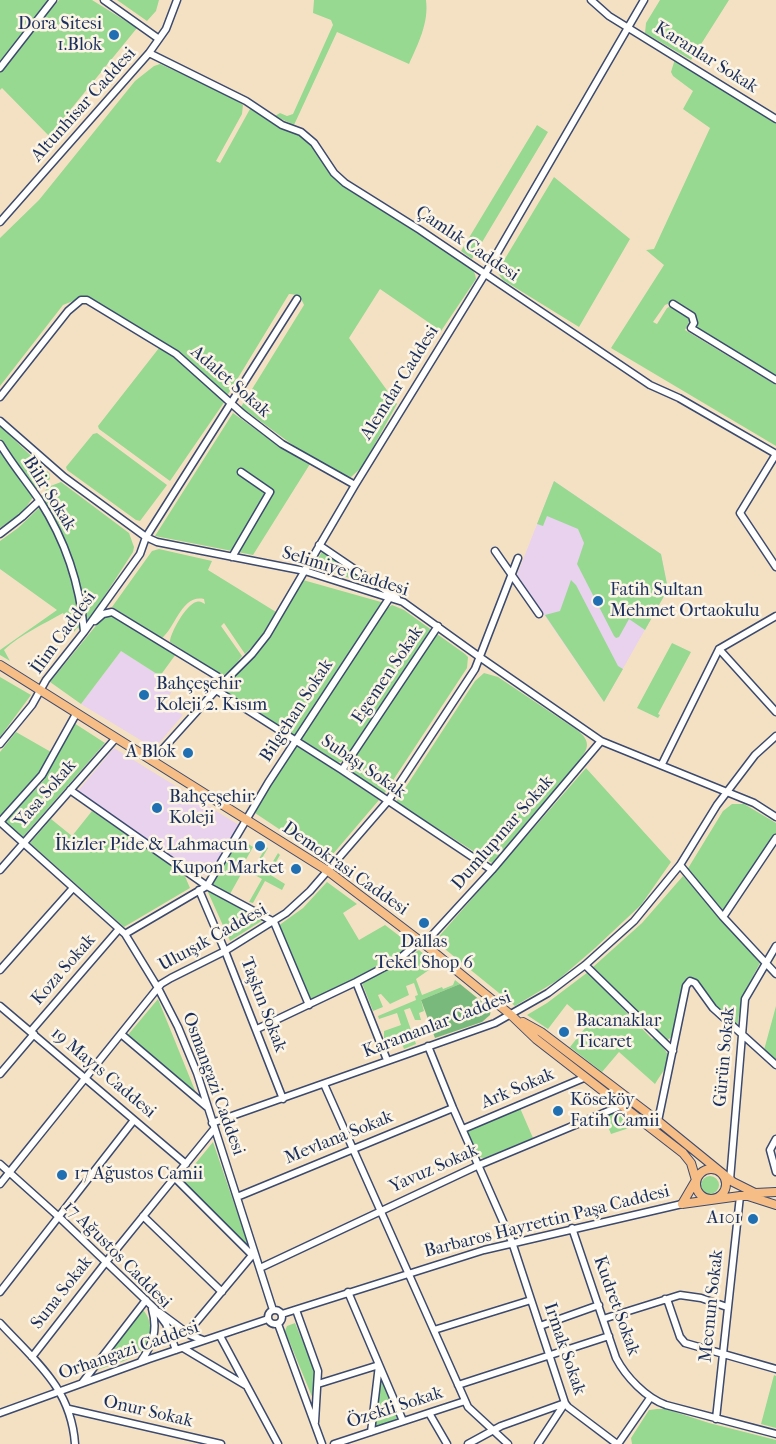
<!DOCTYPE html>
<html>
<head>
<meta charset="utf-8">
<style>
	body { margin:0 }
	canvas { display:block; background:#f4e1c4 }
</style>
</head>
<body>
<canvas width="776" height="1444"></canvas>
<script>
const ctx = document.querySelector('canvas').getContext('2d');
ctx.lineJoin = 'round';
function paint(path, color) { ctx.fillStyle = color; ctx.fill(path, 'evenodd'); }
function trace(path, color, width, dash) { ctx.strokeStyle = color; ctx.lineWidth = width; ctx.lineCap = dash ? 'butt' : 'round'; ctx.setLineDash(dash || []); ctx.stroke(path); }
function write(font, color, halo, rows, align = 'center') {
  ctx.font = font + ' "IM FELL French Canon",serif'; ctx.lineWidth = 5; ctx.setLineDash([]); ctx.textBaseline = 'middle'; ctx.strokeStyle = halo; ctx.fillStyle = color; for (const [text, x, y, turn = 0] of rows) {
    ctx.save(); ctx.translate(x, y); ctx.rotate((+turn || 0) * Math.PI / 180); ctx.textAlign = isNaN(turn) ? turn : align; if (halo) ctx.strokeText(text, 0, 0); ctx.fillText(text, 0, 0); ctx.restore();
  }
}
paint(new Path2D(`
	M554 481 661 554 668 589 604 702 517 575Z
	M121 651 176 686 164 702 183 715 159 743 147 744 81 704Z
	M114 748 239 825 210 875H199L78 791Z`), '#e8d2ee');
paint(new Path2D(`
	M0 0H48L32 31 59 0H92L137 28 49 136 2 88 0 90Z
	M117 0H159L156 11 147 21Z
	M314 0H426C429 23 418 44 409 64L337 32 294 125 275 116 280 113 287 116 293 114 333 25 331 20 313 13Z
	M660 0H729L691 60 645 33 646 23Z
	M675 59 776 123V376L697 327C699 312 687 308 675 301L665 305 653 322 657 324 667 308 671 306 691 318 685 330 776 385V446L611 348 664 265 646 250 654 249 710 128 683 109 693 91 673 76 671 72Z
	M160 64 232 97 243 105 242 114 216 161 220 163 250 109H252L308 140 335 179 472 269 475 274 476 279 441 331 380 289 349 338 397 404 362 467 351 477 343 475 305 454 241 407 304 305C301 298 298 294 289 294L227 396 179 355 94 300 83 297 63 305 0 386V238L39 200 135 81 154 66Z
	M537 125 548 132 472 259 461 251Z
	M554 177 630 239 579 327 503 280 497 272Z
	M159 348 179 360 225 401 170 481 99 429 98 426Z
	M233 413 283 449 310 464 253 555 155 536Z
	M0 426 50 474V479L35 490 4 445 0 438Z
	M97 433 167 485 140 521 136 520 67 470 66 467 93 434Z
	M0 450 33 497 23 512 0 528Z
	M554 481 661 554 668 589 645 630 629 619 619 637 616 638 614 636 577 564 584 543 578 529 547 516 543 526 537 524Z
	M61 482 129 533 134 547 133 552 87 623C80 573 63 542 40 498L48 487Z
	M39 508C57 533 84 598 81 629L77 628 74 632 63 613C44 624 21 634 4 650L10 661 0 655V650L57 610 0 569V541L18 528Z
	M159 549 212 561 208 570 276 612 259 640 245 654 224 623 221 626 242 656 233 668 223 676 170 642C170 633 186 605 196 602 201 601 201 602 205 604L204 599C182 594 175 628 162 638L112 607 152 551Z
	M323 550 376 586 313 567Z
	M303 580 381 602 383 605 295 736 221 689 264 643Z
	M571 580 576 585 618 666 623 669 604 702 545 615 560 611Z
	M392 605 404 610 433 631 344 761 337 763 300 740 383 611Z
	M111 614 176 654 160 676 121 651 81 704 50 682 103 617Z
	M437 634 465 654 468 657 467 668 384 794 351 772 349 766Z
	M672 643 691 652 658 714 660 715 658 718 637 708Z
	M484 673 498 677 577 730C591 741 589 748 579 761L492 863 396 802 475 681Z
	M0 677 31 695 0 737Z
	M74 723 105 743 22 838 5 822 44 780Z
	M16 732 51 752 39 775 0 817V752Z
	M296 746 302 748 379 800 327 861 255 813 260 802Z
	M586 768 671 862 641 905 595 948 558 980 515 1006 435 941Z
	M732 804H744L776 823V833L725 910H722L687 870 723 811Z
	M92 811 184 874 190 888 124 927 30 843 51 819 72 836Z
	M239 838 253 847 244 863 253 869 266 847 268 848 255 870 265 875 278 853 280 855 269 874 285 884 282 890 265 881 253 903 249 902 262 879 244 869 230 894 212 885Z
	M683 876 760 963 742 997 737 1027 709 999 694 979 687 977 672 1037 667 1040 593 967 642 923Z
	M327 882 357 904 343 913 359 940 385 925 410 944 392 959 311 1000 278 926 303 908Z
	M207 890 263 920 230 941Z
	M419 950 436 965 416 979 422 995 442 987 443 989 453 985 455 980 460 984 421 1000 424 1011 419 1013 421 1020H415L410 1008 404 1010 416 1044 404 1049 398 1034 384 1039V1031L401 1025 397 1013 379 1019 378 1016 416 1000 415 996 418 995 414 983 406 986 409 995 390 1004 381 994 378 995 383 1007 373 1011 362 983Z
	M588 972 652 1039 654 1038C676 1059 670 1060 655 1084L619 1052 602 1072 570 1047 589 1023 567 1004 548 1029 527 1015 547 1003Z
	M158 999 196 1093 127 1036Z
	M776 1006V1061L764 1050Z
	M520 1108 533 1138 484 1158 479 1157 468 1133 470 1129Z
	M619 1111 638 1125 611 1134 604 1117Z
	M213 1142 249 1247 182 1180Z
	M701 1185a9 9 0 1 1 18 0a9 9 0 1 1-18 0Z
	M143 1310C148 1315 151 1324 150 1332 148 1359 115 1363 94 1371Z
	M295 1323 316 1373 313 1399 285 1331 287 1326Z
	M774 1375 776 1376V1428L761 1424Z
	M379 1379 383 1381 398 1418 375 1428Z
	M657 1409H666L709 1423 776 1440V1444H632L631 1438 649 1410Z`), '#97d991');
paint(new Path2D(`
	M460 984 491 1009 490 1015 482 1022 435 1038 421 1000Z`), '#79b97b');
const minor = new Path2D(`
	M104 0 159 39
	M591 0 609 16 776 119
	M149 53 246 101 282 125 301 132 314 143 334 173 345 183 420 230 650 385 679 398 776 454
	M0 68 53 0
	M0 222 149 53 166 29 177 0
	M673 304 692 316 694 323 691 328 776 380
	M0 397 68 311 81 300H87L176 354 243 414 282 444 355 485
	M0 421 64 477 146 537 157 542 305 571 403 602 481 658 601 741 754 803 776 817
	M0 444C12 464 27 482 40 501 65 540 80 585 84 631
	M776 454 740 513 776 567
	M0 534 22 517 39 501
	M319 545 397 598
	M495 551 539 614
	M232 557 270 492 241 472
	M95 621 103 614 112 612 225 681
	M719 649 776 712
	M216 690 342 770 492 870
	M0 744 32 705 46 680 84 632 140 554 146 537 297 299
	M152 761 216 690 252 654 267 635 355 485 485 274 644 0
	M662 764 719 649 776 616
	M342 770 438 626
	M70 790 207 886 274 922 309 1005
	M0 822 125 934 158 988 178 1027 197 1073 273 1310
	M0 822 42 775 76 714
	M680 865 723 917 776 974
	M0 870 116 738
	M199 890 225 951 283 1099
	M723 917 776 838
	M125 934 207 886 268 783 390 597
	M424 944 492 870 601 741
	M585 965 673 1051
	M0 970 73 888
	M356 982 387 1060
	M0 1006 186 1164
	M257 1029 356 982 398 960 420 941
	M31 1031 119 929
	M121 1034 207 1107
	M428 1046 453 1108 512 1242 565 1403 568 1407 617 1444
	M0 1074 34 1034
	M324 1084 468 1407 508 1444
	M658 1121 686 986 690 981 695 983 713 1008 776 1065
	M212 1123 495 1023 548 993 585 965 634 921 680 865 717 805 755 755 776 736
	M463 1129 586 1077
	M776 1139 770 1150 776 1172
	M0 1164 59 1217 155 1309 166 1324 176 1350
	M175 1178 252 1255
	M730 1180 745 999 776 946
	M0 1184 161 984 171 978 225 951 286 913 310 891 388 801 475 669 518 558
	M237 1197 453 1108
	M143 1216 222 1292
	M572 1228 616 1358C626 1377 646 1398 666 1405L776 1434
	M260 1268 479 1165 623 1105
	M0 1292 134 1120
	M348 1292 403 1421
	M665 1299 668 1302 680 1337 685 1343 776 1369
	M268 1317a7 7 0 1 1 14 0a7 7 0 1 1-14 0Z
	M296 1310 318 1371 315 1422
	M159 1312 190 1335 203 1340
	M282 1314 484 1250 682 1204
	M603 1319 680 1295 701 1298 727 1307
	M0 1323C36 1362 71 1388 75 1444
	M278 1324 322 1444
	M540 1326 599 1305
	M434 1330 531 1300
	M187 1333 254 1253
	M220 1336 278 1444
	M183 1348 245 1385
	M32 1357 106 1262 214 1129
	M141 1361C153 1344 158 1330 152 1309
	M82 1383 146 1300
	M318 1384 379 1365 371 1432
	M458 1385 609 1336
	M69 1409 221 1444
	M0 1413 149 1359 268 1319
	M429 1413 447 1444
	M716 1419 740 1196
	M334 1444 465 1401
	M468 1444 501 1426 565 1403
	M538 1444 565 1403
	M618 1444 650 1398`);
const major = new Path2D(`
	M0 665 328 871 424 944 511 1015 536 1039 683 1153 691 1163 696 1180 682 1204
	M523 1022 541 1032 658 1121 733 1182 755 1193 776 1192
	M696 1184a15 15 0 1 1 30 0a15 15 0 1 1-30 0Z
	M682 1204 740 1196H748L776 1205`);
trace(minor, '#3c4a6d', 9);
trace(major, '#3c4a6d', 10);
trace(minor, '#fff', 6);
trace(major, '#f6be86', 8);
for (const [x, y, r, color] of [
	[114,35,6,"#1f6fb2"],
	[598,601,6,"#1f6fb2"],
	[144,695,6,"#1f6fb2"],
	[188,753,6,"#1f6fb2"],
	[157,808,6,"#1f6fb2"],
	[260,846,6,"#1f6fb2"],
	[296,869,6,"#1f6fb2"],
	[424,923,6,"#1f6fb2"],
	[564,1032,6,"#1f6fb2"],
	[558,1111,6,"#1f6fb2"],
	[62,1175,6,"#1f6fb2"],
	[753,1219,6,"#1f6fb2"]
]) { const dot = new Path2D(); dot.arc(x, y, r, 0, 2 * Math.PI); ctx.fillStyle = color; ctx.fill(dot); trace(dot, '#fcf5e5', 2); }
write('18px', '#1b2f5e', '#fcf5e5', [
	["Dora Sitesi",102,25,"right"],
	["1.Blok",102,46,"right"],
	["Fatih Sultan",610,591],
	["Mehmet Ortaokulu",610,612],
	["Bahçeşehir",156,685],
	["Koleji 2. Kısım",156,706],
	["A Blok",176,753,"right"],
	["Bahçeşehir",169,798],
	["Koleji",169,819],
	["İkizler Pide & Lahmacun",248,846,"right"],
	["Kupon Market",284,869,"right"],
	["Dallas",424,943,"center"],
	["Tekel Shop 6",424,964,"center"],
	["Bacanaklar",576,1022],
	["Ticaret",576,1043],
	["Köseköy",570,1101],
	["Fatih Camii",570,1122],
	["17 Ağustos Camii",74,1175],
	["A101",741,1219,"right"]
], 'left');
write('18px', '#1b2f5e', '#fcf5e5', [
	["Karanlar Sokak",706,58,32],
	["Altunhisar Caddesi",84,105,-48],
	["Çamlık Caddesi",467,244,34],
	["Adalet Sokak",230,382,41],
	["Alemdar Caddesi",400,383,-58],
	["Bilir Sokak",49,494,58],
	["Selimiye Caddesi",345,572,17],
	["İlim Caddesi",64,633,-54],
	["Egemen Sokak",388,675,-56],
	["Bilgehan Sokak",297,711,-57],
	["Subaşı Sokak",363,767,34],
	["Yasa Sokak",46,794,-49],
	["Dumlupınar Sokak",503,833,-49],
	["Demokrasi Caddesi",345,869,35],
	["Uluışık Caddesi",213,938,-29],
	["Koza Sokak",64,970,-49],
	["Taşkın Sokak",263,1005,69],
	["Karamanlar Caddesi",437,1025,-21],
	["Gürün Sokak",725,1057,-85],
	["19 Mayıs Caddesi",103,1073,40],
	["Osmangazi Caddesi",213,1084,70],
	["Ark Sokak",518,1089,-23],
	["Mevlana Sokak",339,1138,-22],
	["Yavuz Sokak",434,1169,-24],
	["Barbaros Hayrettin Paşa Caddesi",547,1222,-14],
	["17 Ağustos Caddesi",117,1255,45],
	["Suna Sokak",62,1293,-52],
	["Kudret Sokak",616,1306,70],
	["Mecnun Sokak",712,1306,-84],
	["Irmak Sokak",564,1349,71],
	["Orhangazi Caddesi",129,1351,-19],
	["Özekli Sokak",395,1408,-18],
	["Onur Sokak",148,1412,13]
]);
</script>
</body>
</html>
